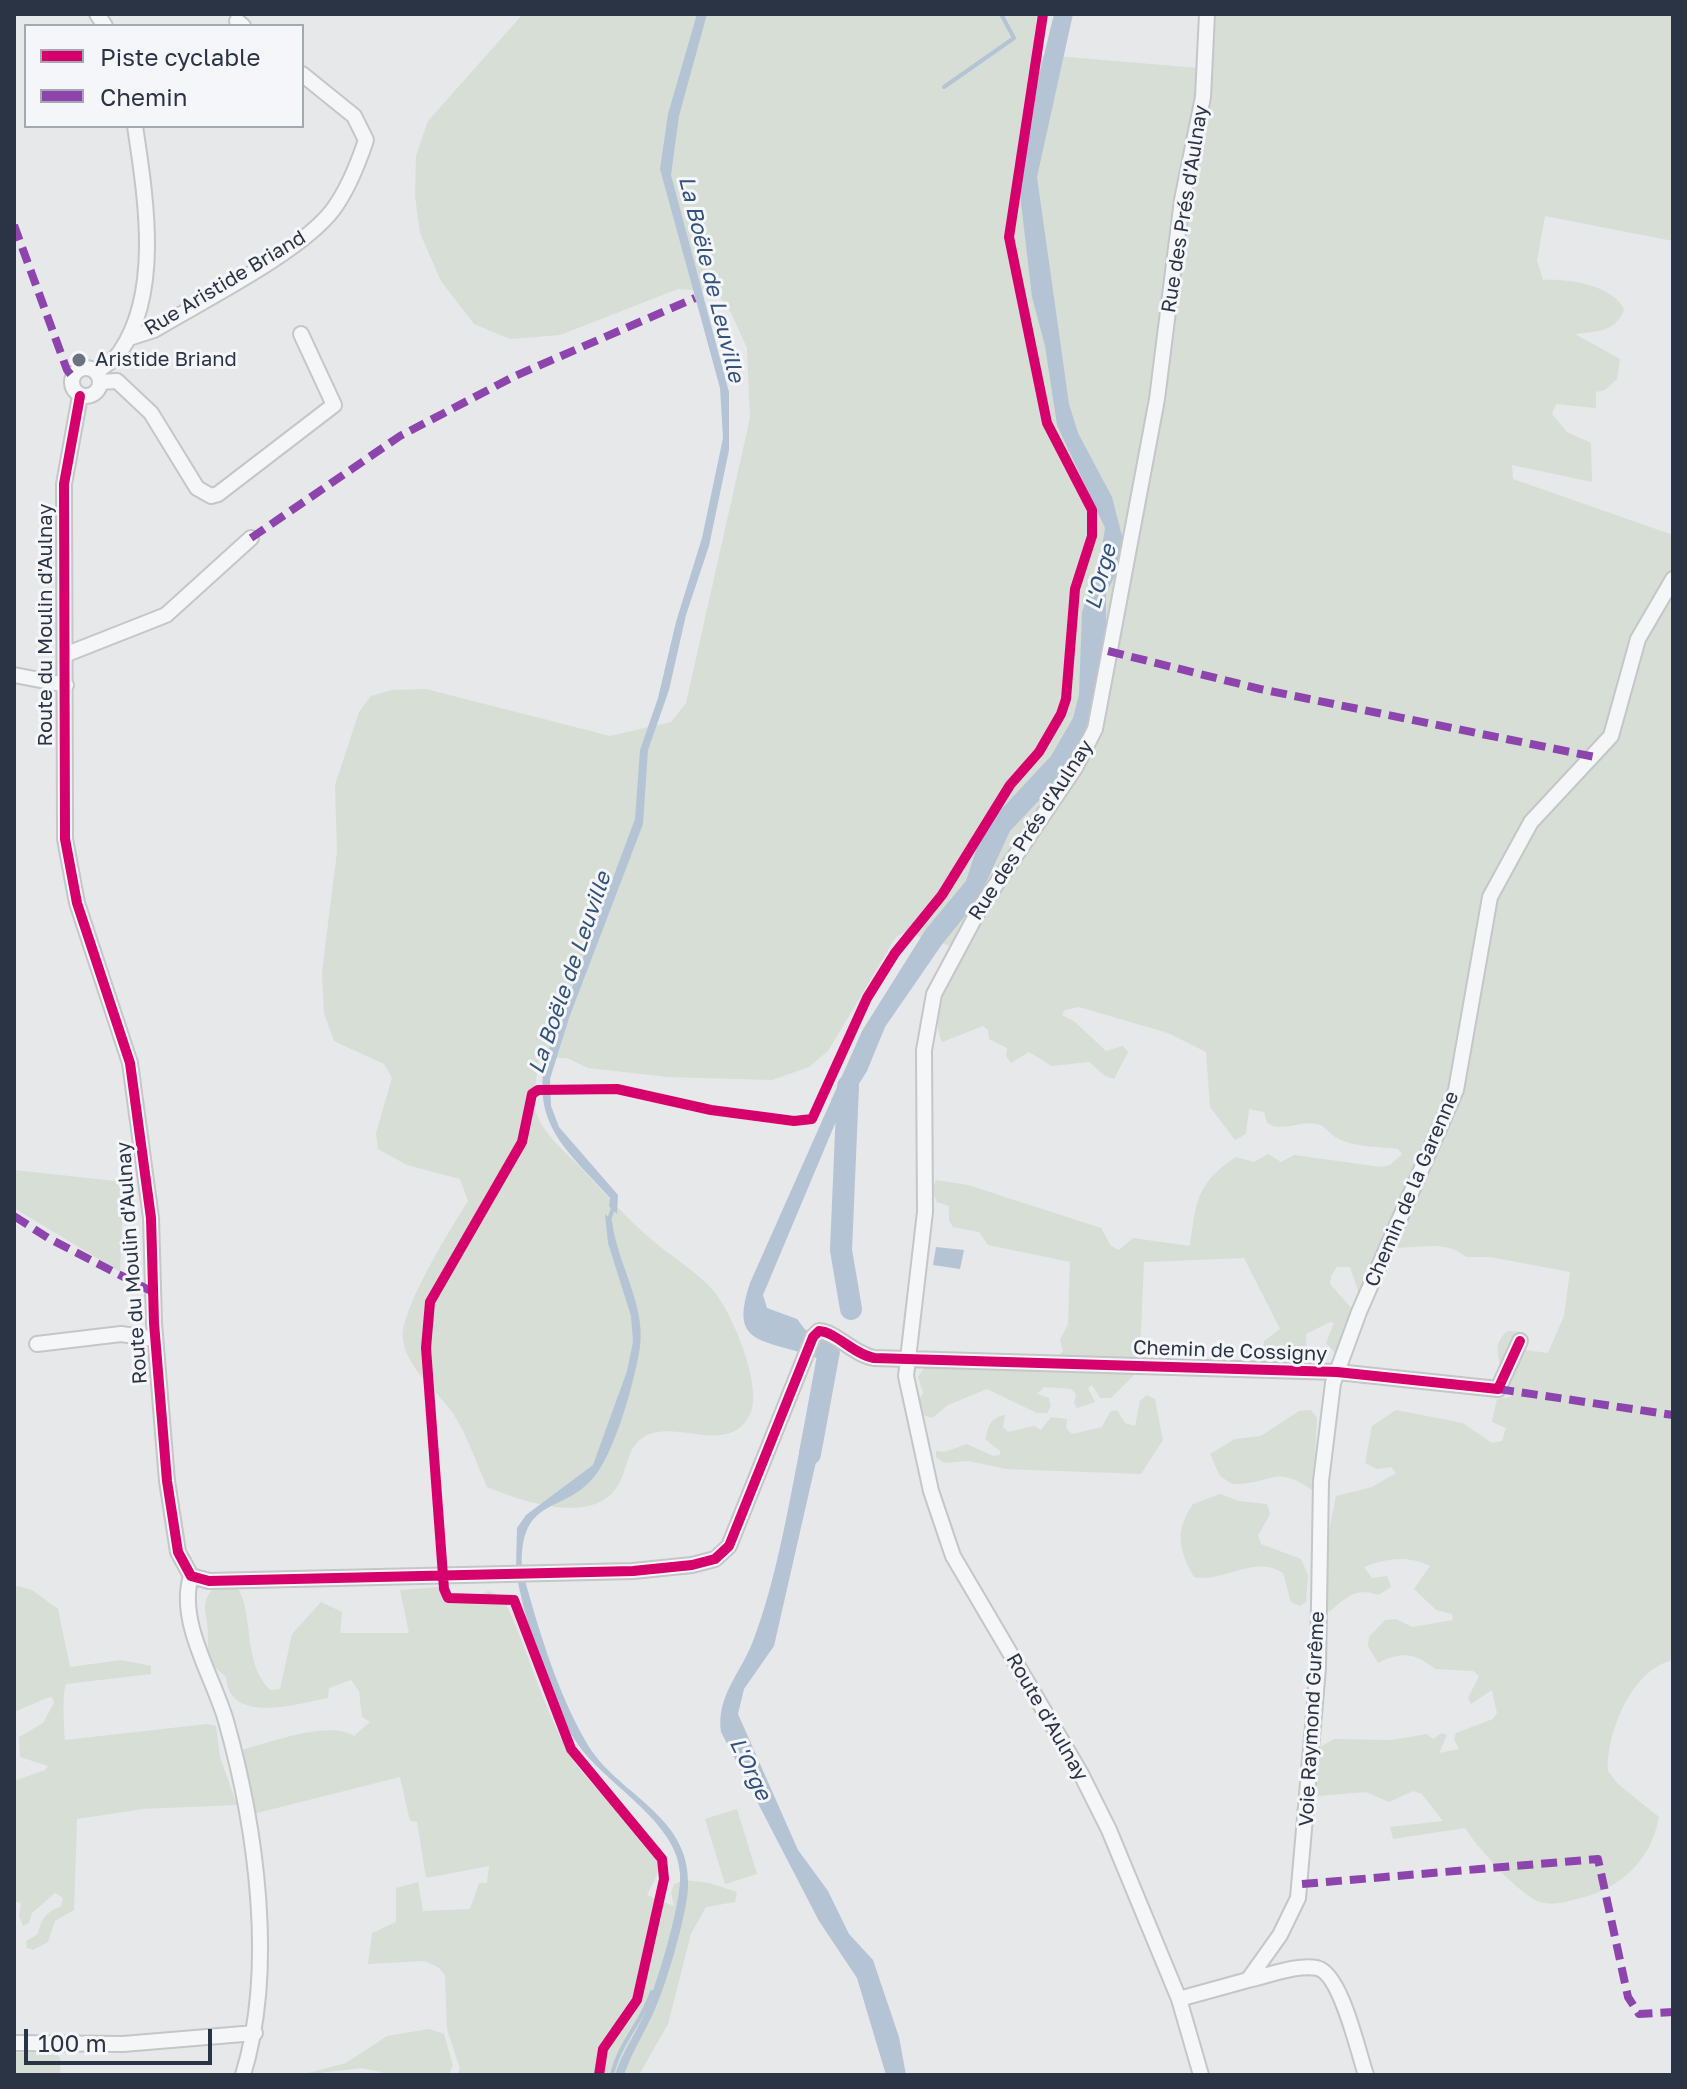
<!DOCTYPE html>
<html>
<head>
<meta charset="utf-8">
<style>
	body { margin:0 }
	#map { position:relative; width:1687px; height:2089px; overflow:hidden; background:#e6e8ea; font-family:"Golos Text",sans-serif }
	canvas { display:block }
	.frame { position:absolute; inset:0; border:16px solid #2b3445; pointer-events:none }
	.legend { position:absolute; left:24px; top:24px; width:280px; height:104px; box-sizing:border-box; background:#f4f6f9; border:2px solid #a4a8b1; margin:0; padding:10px 14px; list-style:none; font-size:24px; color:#2b3445 }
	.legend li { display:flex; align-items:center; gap:16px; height:40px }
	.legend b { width:40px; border:2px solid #a4a8b1 }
	.scale { position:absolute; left:24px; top:2029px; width:188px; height:36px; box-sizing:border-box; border:4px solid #2b3445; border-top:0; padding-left:10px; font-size:24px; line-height:28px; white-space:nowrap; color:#2b3445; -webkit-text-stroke:6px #f4f6f9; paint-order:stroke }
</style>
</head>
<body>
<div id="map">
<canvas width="1687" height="2089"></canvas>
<div class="frame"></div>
<ul class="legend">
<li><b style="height:10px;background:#d6006c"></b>Piste cyclable</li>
<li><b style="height:10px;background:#8e44ad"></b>Chemin</li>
</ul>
<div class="scale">100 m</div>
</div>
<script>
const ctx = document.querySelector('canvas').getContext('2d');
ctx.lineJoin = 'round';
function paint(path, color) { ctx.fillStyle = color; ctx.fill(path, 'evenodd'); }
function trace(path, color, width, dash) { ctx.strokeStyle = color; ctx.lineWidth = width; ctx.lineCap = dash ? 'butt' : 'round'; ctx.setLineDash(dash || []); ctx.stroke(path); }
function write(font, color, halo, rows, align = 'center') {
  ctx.font = font + ' "Golos Text",sans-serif'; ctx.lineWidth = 6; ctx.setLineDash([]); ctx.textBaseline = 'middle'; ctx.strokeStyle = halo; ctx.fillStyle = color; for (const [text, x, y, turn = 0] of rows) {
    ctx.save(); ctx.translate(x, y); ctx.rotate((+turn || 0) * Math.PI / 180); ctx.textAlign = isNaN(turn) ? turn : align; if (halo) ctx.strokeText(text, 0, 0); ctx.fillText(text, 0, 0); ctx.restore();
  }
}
paint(new Path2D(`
	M523 14H1037L1032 54 1210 69V14H1673V241L1545 216 1537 260 1543 280C1566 278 1615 285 1624 310 1615 333 1596 331 1575 334L1620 359 1617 379 1605 390 1596 392V408L1556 404 1552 414 1567 432 1591 443 1592 482 1512 465 1513 479 1673 535V1660C1632 1669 1606 1733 1608 1771L1618 1784 1659 1817C1651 1861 1620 1889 1577 1899 1565 1902 1553 1906 1540 1902 1519 1895 1478 1848 1465 1828L1393 1839 1390 1827 1443 1821 1422 1794 1413 1791 1389 1802 1366 1792 1318 1796 1315 1757 1319 1748 1334 1739 1392 1740 1427 1734 1433 1739 1442 1733 1447 1735 1439 1753 1459 1749 1454 1739 1456 1733 1493 1719 1497 1713 1492 1690 1471 1704 1468 1698 1479 1676 1473 1671 1435 1669C1415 1653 1402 1651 1378 1663L1368 1646 1369 1637 1385 1620 1396 1619 1412 1627 1453 1620 1452 1614 1436 1610 1414 1589 1430 1566C1409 1555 1386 1558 1364 1567L1372 1578 1387 1576 1391 1587 1378 1595C1355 1586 1345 1599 1329 1612L1319 1581 1336 1496 1372 1487 1396 1473 1391 1467 1377 1469 1365 1463 1372 1426 1396 1410 1463 1423 1492 1443 1502 1441 1506 1428 1492 1422 1497 1399 1511 1397C1509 1375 1484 1348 1508 1331L1524 1332 1525 1350 1548 1353 1564 1316 1570 1272 1490 1257H1466C1444 1237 1412 1251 1386 1247L1360 1297 1350 1267H1337L1331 1276 1330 1284 1353 1310 1342 1345 1335 1353 1326 1343 1334 1323 1330 1322 1306 1334 1307 1359 1299 1363 1262 1356 1264 1341 1280 1329 1244 1258 1144 1262 1140 1352 1134 1375 1111 1398H1100L1092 1385 1088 1388 1095 1402 1077 1408 1074 1403 1076 1394 1071 1389 1044 1387 1037 1394 1049 1398 1051 1406 1047 1413H1037L987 1389 948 1405 932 1418 917 1413 915 1406 923 1393 918 1377 926 1365 1058 1356 1063 1351 1060 1340 1068 1324 1070 1262 988 1245 979 1232 953 1227 949 1221V1206L937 1202 932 1191 936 1180 968 1185 1101 1228 1111 1246 1119 1250 1133 1238 1190 1246C1196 1203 1195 1184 1236 1157L1254 1162 1268 1154 1281 1162 1294 1155 1381 1167 1390 1165 1402 1154 1398 1149C1378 1146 1356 1148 1337 1138 1329 1134 1326 1126 1317 1124 1301 1120 1281 1133 1267 1123L1264 1112 1249 1109 1246 1134 1235 1140 1210 1107 1206 1052 1168 1033 1079 1007 1065 1010 1062 1015 1075 1022 1106 1051 1123 1046 1128 1052 1114 1079 1105 1076 1089 1062 1052 1066 1029 1052 1011 1063 1006 1056 1007 1048 989 1039 988 1030 983 1026 942 1042C929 1015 950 975 960 949L905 932 896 937 828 1051 809 1067 772 1080 668 1077 588 1068 567 1058H539C538 1073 531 1098 536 1112 542 1132 563 1150 577 1164 600 1188 621 1212 645 1234 666 1253 692 1268 711 1288 731 1309 762 1384 751 1412 728 1465 660 1405 633 1448 628 1456 626 1468 622 1477 602 1529 526 1503 487 1487 477 1464 468 1437 454 1415 439 1391 406 1369 403 1339 399 1312 452 1226 468 1201L460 1179 407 1165 378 1149 376 1133 392 1078 384 1064 334 1041 324 1013 322 972 337 852 335 785 359 712 371 696 392 690 426 689 610 736 671 722 686 703 750 418 747 348 731 313 716 292 678 289 560 335 510 339 474 324 441 281 420 233 415 196 416 156 428 121Z
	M14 1170 124 1182 120 1272 14 1208Z
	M1147 1395 1155 1399 1163 1440 1141 1474 1006 1469 969 1461 944 1463 936 1457V1451L944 1452 967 1444 993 1456 1000 1455V1451L986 1440C987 1427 991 1417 1005 1415L1003 1427 1008 1432 1034 1426 1041 1430 1051 1417 1067 1419 1066 1428 1072 1434 1102 1427 1110 1412 1117 1410 1125 1423 1135 1426 1140 1401Z
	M1311 1410 1317 1418 1315 1454 1326 1466 1315 1492C1273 1462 1273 1485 1232 1484L1220 1476 1210 1454 1235 1439 1261 1436 1299 1411Z
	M1220 1494 1239 1501 1267 1504 1270 1514 1258 1536 1261 1544 1301 1559 1308 1575 1306 1602 1300 1606 1291 1602 1283 1573C1254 1554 1224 1583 1194 1577 1178 1549 1175 1530 1193 1504Z
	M18 1586 32 1590 58 1609 70 1667 121 1660 151 1666V1674L66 1684C62 1694 64 1727 65 1740L207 1724 216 1726 220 1757 237 1805 143 1809 77 1819 74 1910 55 1921 48 1942 33 1950 27 1948 26 1941 38 1934C41 1918 47 1912 61 1906L63 1898 55 1893 32 1913 29 1923 23 1926 19 1916 21 1903 14 1901V1781L45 1770 48 1766 20 1757 19 1737 43 1723 54 1703 52 1697 47 1698 14 1712V1588Z
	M215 1586H236C255 1609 241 1662 270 1690L280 1689 292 1634 321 1602 342 1612 340 1633H409L400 1590 438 1587 444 1600 460 1603 488 1591 502 1596C528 1647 541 1704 569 1753 591 1795 641 1815 657 1861 661 1873 652 1884 647 1895L674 1906 671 1893 674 1884 685 1880 709 1883 737 1892 735 1902 706 1907 691 1934 668 2024 639 2075H457L460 2069 447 2029 445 1975 438 1967 424 1961 368 1964 372 1933 396 1922V1888L418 1882 423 1911 470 1909 479 1883H487L489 1866 426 1878 417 1822 410 1821 400 1777 253 1814 237 1751C266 1744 329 1719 354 1736L370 1722 362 1717 359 1691 351 1680 329 1688 328 1698C296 1704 229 1725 226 1677L208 1661C207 1652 208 1644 208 1635 208 1613 198 1605 215 1586Z
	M737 1809 757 1874 725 1884 705 1819Z
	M429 2029 444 2034 453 2066 448 2075H394L362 2068 301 2075 346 2063 387 2036Z
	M54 2052 61 2059 60 2075H14V2053Z`), '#d6ded6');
paint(new Path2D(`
	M697 14H707L679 116 671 175 729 392V450L709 546 686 615 669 690 648 750 643 824 569 1018 550 1079 551 1106 559 1127 618 1195 617 1214 609 1206 610 1198C569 1152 530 1125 546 1057L635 819 640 750 658 698 676 622 702 538 723 438 720 388 660 169 668 114Z
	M1054 14H1073L1037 177 1069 404 1078 433 1112 497 1123 540 1117 571 1106 594V625L1091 724 1065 773 1010 831 978 900 943 943 885 1027 867 1071 837 1119 763 1295 767 1308 797 1319 810 1336 803 1353C755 1339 731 1340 750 1283L862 1031 926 929 966 881 983 829 1051 756 1073 718 1079 695 1082 612 1100 559 1105 528 1057 425 1045 346 1032 297 1018 177 1024 137Z
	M605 1214 612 1221C617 1263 646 1305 640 1347 635 1380 617 1443 599 1470 569 1517 519 1491 522 1568L516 1569 517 1528 526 1515 593 1465 627 1371 633 1342 631 1316 608 1243Z
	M936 1247 964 1250 960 1269 933 1265Z
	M805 1423 823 1431 774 1646 744 1689 738 1714 798 1850 828 1891 849 1934 873 1960 899 2037 906 2075H886L857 1978 819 1921 721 1732C716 1696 741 1673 753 1641 778 1577 791 1491 805 1423Z
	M524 1577C540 1634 557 1691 586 1742 616 1795 691 1814 688 1886 688 1911 666 1986 655 2009 645 2032 632 2051 624 2075H615C622 2053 634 2036 644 2015 656 1987 682 1903 680 1874 678 1821 604 1784 577 1743 545 1695 529 1633 517 1578Z`), '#b4c4d5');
trace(new Path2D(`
	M944 87 1014 38 1001 14
	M608 1223 614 1205
	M612 2075C619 2043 642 2022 652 1992`), '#b4c4d5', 4);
trace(new Path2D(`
	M848 1086 841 1250 851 1309
	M791 1336 829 1351 810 1454`), '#b4c4d5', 22);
const street = new Path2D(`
	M97 14 105 26
	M237 21 243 26
	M129 338 154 330C202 301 299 253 332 211 348 190 358 164 366 140L354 116 302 74
	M72 382a14 14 0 1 1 28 0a14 14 0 1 1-28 0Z
	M96 372C104 366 115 360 120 352 162 291 145 194 135 126
	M100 382 117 381 151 413 197 488 211 496 218 494 334 405 301 334
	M80 396 64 484 65 839 77 903 130 1063 151 1218 154 1323 167 1481 178 1552 191 1576 209 1581 633 1571 692 1565 715 1559 729 1546 813 1337 819 1331C836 1332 853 1354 874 1358L1337 1372 1498 1389 1520 1341
	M67 654 166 615 251 538
	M14 675 66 685
	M37 1344 121 1334 155 1339
	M191 1576C177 1622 213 1676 226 1721 256 1827 276 1968 243 2075
	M1248 1980C1268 1976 1297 1964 1317 1968 1341 1973 1358 2052 1366 2075
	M1179 1999 1248 1980 1280 1935 1298 1898 1318 1668 1321 1481 1333 1383 1359 1312 1456 1090 1490 897 1531 822 1611 736 1638 639 1673 579
	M14 2043 123 2044 255 2033
	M1201 2075 1179 1999 1109 1830 1080 1772 953 1556 931 1491 906 1376 925 1212 924 1050 934 994 980 908 1075 768 1095 729 1157 399 1182 200 1203 97 1207 14`);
trace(street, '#c4c6c8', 18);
trace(street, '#f5f6f7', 14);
trace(new Path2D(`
	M14 225 67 370 72 376
	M251 538 400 436 515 376 695 298
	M1108 651 1260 689 1595 757
	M14 1216 48 1238 153 1292
	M1498 1389 1673 1415
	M1302 1884 1598 1859 1628 1997 1639 2014 1673 2012`), '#8e44ad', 8, [16, 8]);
trace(new Path2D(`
	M80 396 64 484 65 839 77 903 130 1063 151 1218 154 1323 167 1481 178 1552 191 1576 209 1581 633 1571 692 1565 715 1559 729 1546 813 1337 819 1331C836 1332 853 1354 874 1358L1337 1372 1498 1389 1520 1341
	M599 2075 603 2049 637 2000 664 1879 662 1859 571 1749 514 1600 448 1598 444 1589 426 1348 430 1302 522 1142 532 1094 538 1090 617 1089 711 1110 794 1121 812 1119 867 998 895 953 942 895 1010 785 1039 752 1061 714 1066 699 1075 589 1092 536V510L1047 423 1009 237 1043 14`), '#d6006c', 10);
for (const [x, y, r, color] of [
	[79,360,8,"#6c737f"]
]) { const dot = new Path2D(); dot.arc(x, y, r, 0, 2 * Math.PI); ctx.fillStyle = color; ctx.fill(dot); trace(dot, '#f4f6f9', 3); }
write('20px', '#2b3445', '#f4f6f9', [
	["Rue des Prés d'Aulnay",1185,209,-81],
	["Rue Aristide Briand",225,283,-31],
	["Route du Moulin d'Aulnay",46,625,-90],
	["Rue des Prés d'Aulnay",1031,830,-57],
	["Chemin de la Garenne",1412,1189,-67],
	["Route du Moulin d'Aulnay",132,1263,-94],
	["Chemin de Cossigny",1230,1351,2],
	["Route d'Aulnay",1047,1717,60],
	["Voie Raymond Gurême",1312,1719,-87]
]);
write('20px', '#2b3445', '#f4f6f9', [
	["Aristide Briand",95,360]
], 'left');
write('italic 22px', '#34527a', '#f4f6f9', [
	["La Boële de Leuville",711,279,76],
	["L'Orge",1101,577,-75],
	["La Boële de Leuville",570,973,-71],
	["L'Orge",750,1769,64]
]);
</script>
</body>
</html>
